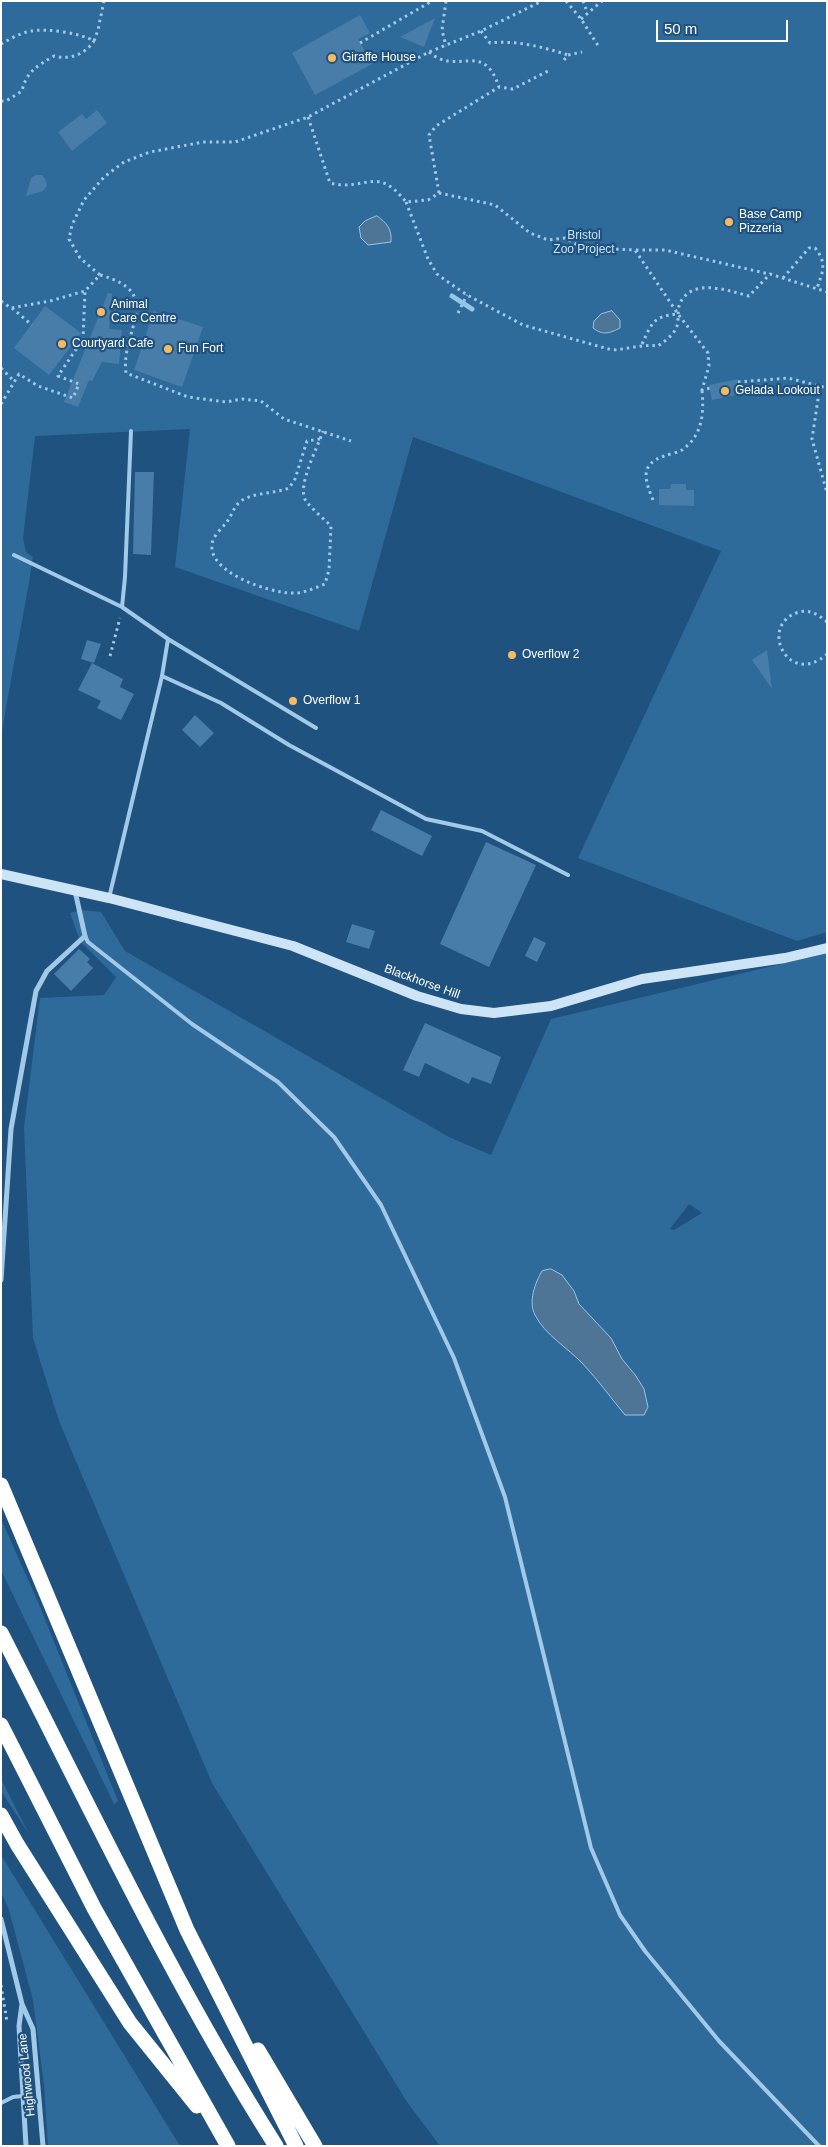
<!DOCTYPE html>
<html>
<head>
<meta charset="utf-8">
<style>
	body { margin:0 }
	#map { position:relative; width:828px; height:2147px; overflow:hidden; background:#1f527e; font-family:Helvetica,sans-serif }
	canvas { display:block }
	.frame { position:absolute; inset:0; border:2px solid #fff; pointer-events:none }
	.scale { position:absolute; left:656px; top:20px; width:132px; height:22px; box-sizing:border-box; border:2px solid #fff; border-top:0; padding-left:6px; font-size:15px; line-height:18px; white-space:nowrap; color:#fff; -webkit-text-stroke:4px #1f527e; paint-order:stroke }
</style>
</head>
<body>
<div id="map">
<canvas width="828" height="2147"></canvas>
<div class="frame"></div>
<div class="scale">50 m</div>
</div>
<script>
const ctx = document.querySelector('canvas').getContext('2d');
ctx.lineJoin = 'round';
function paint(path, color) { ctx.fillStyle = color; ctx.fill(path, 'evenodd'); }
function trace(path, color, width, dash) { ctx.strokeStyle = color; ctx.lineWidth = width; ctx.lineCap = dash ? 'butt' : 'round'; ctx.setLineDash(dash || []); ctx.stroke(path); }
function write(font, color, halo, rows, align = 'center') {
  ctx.font = font + ' Helvetica,sans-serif'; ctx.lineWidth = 4.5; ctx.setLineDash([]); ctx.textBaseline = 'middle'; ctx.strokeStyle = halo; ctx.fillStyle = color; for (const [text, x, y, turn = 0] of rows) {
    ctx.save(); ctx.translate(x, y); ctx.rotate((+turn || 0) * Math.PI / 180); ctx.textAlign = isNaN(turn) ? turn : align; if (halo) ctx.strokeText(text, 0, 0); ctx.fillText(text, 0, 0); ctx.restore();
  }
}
paint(new Path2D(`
	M1 1H827V932L797 941 578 858 721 551 413 437 359 631 175 567 190 429 35 436 23 538 26 552 33 557C24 618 10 678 1 739Z
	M82 910 101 912 125 951 449 1137 491 1155 551 1019 827 953V2146H440L407 2102 212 1783 59 1421 33 1338 24 1127 40 998 104 995 116 977 80 941 70 913ZM689 1204 702 1213 674 1230 670 1229Z
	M1 1519 38 1602 118 1801 114 1804 1 1570Z
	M1 1779 29 1834 1 1791Z
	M1 1855 180 2146H48L44 2085 33 2000 9 1910 1 1892Z`), '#2e6b9b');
const water = new Path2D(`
	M377 216C387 223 392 229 391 242L368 245 361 238 359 227 365 221Z
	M612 311 620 320V328C610 333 603 336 593 328L594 321 601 314Z
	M551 1269 562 1275 574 1291 579 1304 611 1338 622 1359 636 1376 644 1389 648 1407 644 1415H625C611 1398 598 1380 583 1364 568 1348 545 1335 535 1315 528 1302 535 1283 542 1271Z`);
paint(water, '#4e7595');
trace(water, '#95c5e9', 1);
trace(new Path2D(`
	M452 296 472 309`), '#95c5e9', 5);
paint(new Path2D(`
	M360 15 370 33 358 39 372 64 315 95 292 53Z
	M435 18 424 47 400 37Z
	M97 110 107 123 72 151 58 132 82 114 86 119Z
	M36 175H42L46 180 47 186 43 191 26 196 31 178Z
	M108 293 112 294 109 329 122 330 119 364 102 362 92 381 89 380 78 407 64 402Z
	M45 306 81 333 49 375 14 348Z
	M154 311 203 327 182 387 134 370Z
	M738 379 740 394 712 400 709 385Z
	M135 472H154L151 555 133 554Z
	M671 484H686V490H694V506L659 505V489H670Z
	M87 640 101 644 94 663 81 659Z
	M767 650 772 689 752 660Z
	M92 663 123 679 120 687 134 694 121 720 97 708 101 701 78 690Z
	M195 715 214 733 200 747 182 730Z
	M381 810 432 836 422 856 371 830Z
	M486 842 536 865 489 967 440 944Z
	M352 924 375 931 369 949 346 942Z
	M534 937 546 943 537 962 525 956Z
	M79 949 90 959 87 962 93 968 71 991 54 974Z
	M425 1023 501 1057 491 1084 472 1077 469 1084 425 1063 419 1077 403 1070Z`), '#477da8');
trace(new Path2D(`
	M446 1 442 30 446 46
	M566 1 581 19 599 47
	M583 1 586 9
	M581 19 602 1
	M481 31 490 43C516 40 543 47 568 55
	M360 43 432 1
	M1 44C10 39 20 33 31 31 45 28 81 33 94 41L98 30 104 1
	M429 52C458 77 483 39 499 87
	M564 60 568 55 582 52
	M1 101H6L22 91C26 72 37 66 54 56 70 60 84 55 94 41
	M308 117 330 183C367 192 376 164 406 202L428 200 439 193 495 205 530 233 548 240 565 238 596 255 615 249 635 250 678 314 708 353 709 366 702 390 710 388
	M439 193 429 135 436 126 499 87 513 89 550 70
	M406 202 428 259 437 274 448 282 467 295 523 325 612 350C629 349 642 344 658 346 665 341 674 335 677 326 679 319 677 310 680 303 693 277 729 291 749 296L770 274 827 292
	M636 250H665L769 274
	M100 275C167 293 120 330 126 373L188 397 226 402 242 399 261 401 284 419 351 441
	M783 278 809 248H815C827 262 823 272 817 288
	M1 301 11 308 50 301 85 291
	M12 308 32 325
	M458 313 467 295
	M642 344C652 323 653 316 678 314
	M1 368 14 381
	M738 382 788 378 827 388
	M820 386 812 439 827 493
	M1 404 19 374 38 386 73 398 79 384 58 376 83 339 85 291 100 275 80 258 69 239 72 225 84 200 104 177 124 162 150 152 203 142H235L308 117 429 52 481 31 542 1
	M320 439 307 441 295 479 289 488C274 494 254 492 241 501 233 507 232 516 226 523 221 529 212 537 212 545 209 573 270 593 292 593 303 594 314 588 325 584L329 570 331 526C323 518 313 510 306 501 296 487 318 447 323 431
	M653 500C645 480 639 465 664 456 669 454 677 453 682 450 703 435 704 413 702 390
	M827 622C819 615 810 609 799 612 757 624 788 689 827 654
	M110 656 120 618
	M1 1985 7 2022`), '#a2c9e8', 3, [2.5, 4]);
trace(new Path2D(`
	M14 555 122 607 168 639 162 676 109 898
	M122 607 125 577 131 431
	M168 639 316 728
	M162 676 221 703 289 745 426 819 482 831 568 875
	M85 936 88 942 192 1024 278 1082 334 1137 381 1205 454 1358 505 1497 591 1848 620 1915 645 1951 719 2041 819 2146
	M1 2103 13 2097 23 2096`), '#a2c9e8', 4);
trace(new Path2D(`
	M1 1280 11 1129 36 991 47 971 85 936 75 891
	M1 1919 22 2004 33 2029 43 2146
	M22 2004 19 2026 26 2146`), '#a2c9e8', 5);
trace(new Path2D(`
	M1 874 109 898 293 946 417 996 461 1009 494 1013 551 1006 642 979 785 958 827 948`), '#cde3f6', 10);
trace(new Path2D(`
	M1 1485 187 1930 296 2146
	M1 1633C89 1805 172 1982 276 2146
	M1 1725 94 1908 228 2146
	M1 1815 17 1844 130 2023 197 2106
	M258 2050 315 2146`), '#fff', 15);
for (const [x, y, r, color] of [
	[332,58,5,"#f6bb61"],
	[729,222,5,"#f6bb61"],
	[101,312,5,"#f6bb61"],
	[62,344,5,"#f6bb61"],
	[168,349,5,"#f6bb61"],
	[725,391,5,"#f6bb61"],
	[512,655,5,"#f6bb61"],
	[293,701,5,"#f6bb61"]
]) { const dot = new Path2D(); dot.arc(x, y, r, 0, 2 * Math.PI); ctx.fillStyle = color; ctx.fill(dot); trace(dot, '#1f527e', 2); }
write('12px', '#fff', '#1f527e', [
	["Giraffe House",342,58],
	["Base Camp",739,215],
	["Pizzeria",739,229],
	["Animal",111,305],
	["Care Centre",111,319],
	["Courtyard Cafe",72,344],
	["Fun Fort",178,349],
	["Gelada Lookout",735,391],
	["Overflow 2",522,655],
	["Overflow 1",303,701]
], 'left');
write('12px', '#c6e1f6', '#1f527e', [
	["Bristol",584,236],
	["Zoo Project",584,250]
]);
write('12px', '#fff', '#1f527e', [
	["Blackhorse Hill",422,982,20],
	["Highwood Lane",27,2075,-96]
]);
</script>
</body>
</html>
